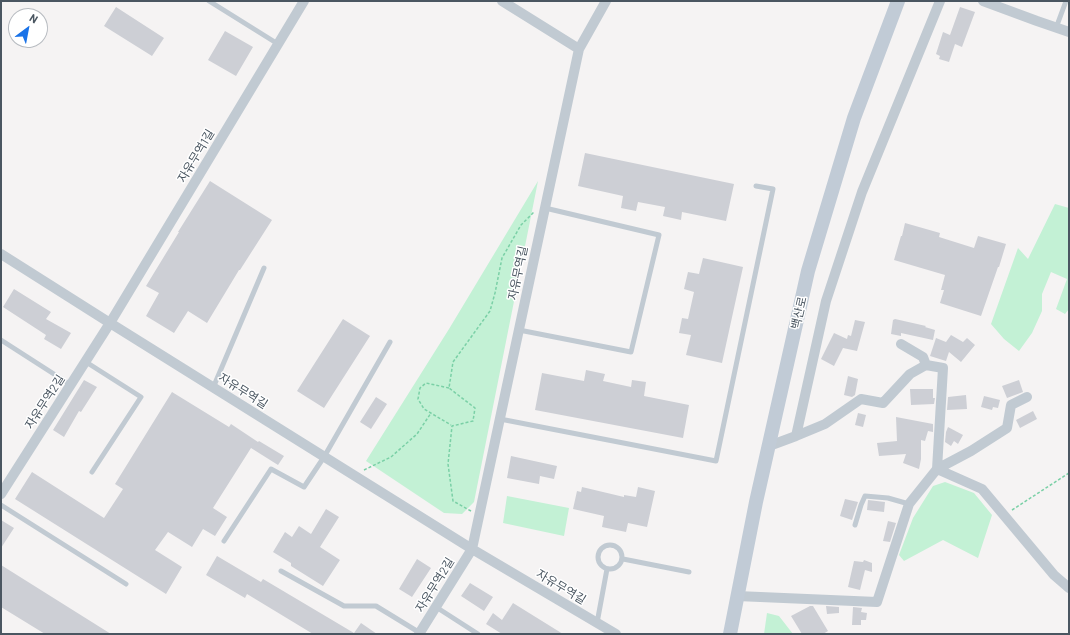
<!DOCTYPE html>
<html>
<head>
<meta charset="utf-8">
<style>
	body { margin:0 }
	#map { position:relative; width:1070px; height:635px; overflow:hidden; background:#f5f3f3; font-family:Barlow,sans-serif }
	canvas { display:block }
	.frame { position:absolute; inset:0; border:2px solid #4a5661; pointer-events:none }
	.north { position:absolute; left:8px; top:8px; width:40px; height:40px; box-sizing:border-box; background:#fff; border:1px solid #b7bbc0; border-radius:50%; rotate:32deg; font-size:11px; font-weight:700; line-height:16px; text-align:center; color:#4a5661 }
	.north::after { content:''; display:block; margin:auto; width:14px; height:18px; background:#1a73e8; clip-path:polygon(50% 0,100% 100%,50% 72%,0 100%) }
</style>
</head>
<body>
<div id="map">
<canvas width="1070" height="635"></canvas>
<div class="frame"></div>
<div class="north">N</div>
</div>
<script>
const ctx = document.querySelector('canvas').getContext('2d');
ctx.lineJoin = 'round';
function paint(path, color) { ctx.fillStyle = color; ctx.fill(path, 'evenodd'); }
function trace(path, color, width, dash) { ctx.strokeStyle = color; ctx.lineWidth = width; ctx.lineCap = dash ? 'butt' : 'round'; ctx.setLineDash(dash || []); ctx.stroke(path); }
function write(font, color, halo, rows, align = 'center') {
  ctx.font = font + ' Barlow,"Noto Sans KR",sans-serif'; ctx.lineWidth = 3; ctx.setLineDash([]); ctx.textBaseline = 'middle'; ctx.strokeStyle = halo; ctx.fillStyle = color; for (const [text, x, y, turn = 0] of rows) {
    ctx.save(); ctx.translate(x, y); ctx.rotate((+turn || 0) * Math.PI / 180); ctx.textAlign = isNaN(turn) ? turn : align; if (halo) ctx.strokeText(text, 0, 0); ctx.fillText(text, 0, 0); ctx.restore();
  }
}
paint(new Path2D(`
	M538 181 474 502 462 514 444 513 366 461 449 329Z
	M1055 204 1069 208V309L1065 314 1056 309 1067 279 1051 272 1042 294V311L1032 333 1019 351 1004 339 991 324 1018 248 1028 259Z
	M945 482 974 493 992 515 978 558 943 540 904 561 899 555 913 518 933 486Z
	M507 496 569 508 564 536 503 523Z
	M767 613 779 616 793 634H764Z`), '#c3f1d5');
paint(new Path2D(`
	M116 7 164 38 152 56 104 26Z
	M960 7 975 12 962 47 955 44 949 62 939 59 940 56 936 54 943 32 950 35Z
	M225 31 253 47 236 76 208 60Z
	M585 153 734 184 726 221 682 212 681 220 663 216 665 207 638 202 636 211 621 208 623 196 578 186Z
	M210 181 272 220 240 270H239L207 323 188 311 174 333 146 316 159 293 146 286 179 232H178Z
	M905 223 940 233 939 237 974 248 978 236 1006 244 999 267H998L981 316 940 303 944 290H941L945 275 894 260 901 236H902Z
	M703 258 743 267 722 363 686 355 691 335 679 333 682 318 688 319 694 292 684 289 688 272 699 274Z
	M14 289 51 312 46 319 71 333 61 349 44 339 46 335 3 307Z
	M343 319 370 336 324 408 297 391Z
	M895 319 926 326 925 327 935 330 933 340 901 333V336L891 334 893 320Z
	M855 320 865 322 857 351 843 348 834 366 821 359 834 333 847 339 848 335 851 336Z
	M951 335 963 342 967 338 975 345 961 362 949 352 946 361 930 356 936 338 946 342Z
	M586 370 605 374 603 381 631 387 632 380 646 382 644 396 689 405 683 438 535 410 542 373 584 381Z
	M848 376 858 379 855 395 852 397 844 395Z
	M84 380 97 387 81 412 79 411 64 437 53 430Z
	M1019 380 1023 392 1007 398 1002 386Z
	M910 389H933V398H935L934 404 911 405Z
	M172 392 229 427 231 424 258 442 259 441 284 456 278 465 251 448 213 508 227 517 215 536 203 529 192 547 168 532 155 550 182 567 166 594 15 499 32 472 104 518 123 489 115 484Z
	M966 395 967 409 947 410 948 397Z
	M984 396 1000 400 998 408 993 407 992 410 981 407Z
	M376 397 387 404 371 429 360 422Z
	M1033 411 1037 419 1020 428 1016 420Z
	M858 413 866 415 863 427 855 425Z
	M896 417 933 424V432L928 431 925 441 921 440V459L919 469 903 463 906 454 879 456 877 443 897 441Z
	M948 427 963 435 958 444 954 441 951 446 945 442 946 432Z
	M511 456 557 466 554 479 540 476 539 484 507 478Z
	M582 487 624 497V495L636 497 638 487 655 491 647 527 628 523 626 532 602 527 604 516 573 509 577 491 581 492Z
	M845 499 858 502 852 520 840 516Z
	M868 500 885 502 884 512 867 510Z
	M326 509 339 517 320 547 340 560 323 586 291 566V563L273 552 285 532 292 537 299 526 311 534Z
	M1 520 14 528 1 548Z
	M888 521 896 523 890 542 883 541Z
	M217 556 261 582 263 579 354 633 361 623 377 634H313L247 594 245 598 206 575Z
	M417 559 431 568 412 597 399 589Z
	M864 560 872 563V572L865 570 860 590 848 587 854 561 863 562Z
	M1 565 111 634H45L1 607Z
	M470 583 493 597 484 611 461 596Z
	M513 603 563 634H502L486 624 493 613 502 620Z
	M810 606H813L828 631 823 634H802L791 616Z
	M826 606 839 607V613L827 614Z
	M853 607 862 608 861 612 867 613 866 620H861V625H852Z`), '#cdcfd5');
trace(new Path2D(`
	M449 388 426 383 420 388 418 399 424 409 451 425
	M364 470 391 457 417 434 431 413
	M1012 510 1069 473
	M471 511 453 501 448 464 452 426 473 421 475 408 449 388 453 362 490 311 495 293 502 258 521 225 534 212`), '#7ad0a6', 1.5, [3, 2]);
trace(new Path2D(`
	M209 1 278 44
	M1056 28 1066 1
	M519 330 631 352 659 235 545 208
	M1 340 71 385
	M86 362 141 397 92 472
	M213 388 264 268
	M500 419 716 461 773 189 756 186
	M1 505 126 584
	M855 525 861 505 865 496 888 498 909 504
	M224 541 271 469 304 487 324 457 390 342
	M598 557a12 12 0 1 1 24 0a12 12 0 1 1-24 0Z
	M623 559 689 572
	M281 571 344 606H376L420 633
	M436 607 478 634
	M597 623 607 569`), '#c1cad2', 5);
trace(new Path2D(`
	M502 1 579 49 606 1
	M983 1 1037 21 1069 32
	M1 254 110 323 472 549 616 634
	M901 344 923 357 926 365
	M796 436 826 301 862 192 940 1
	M769 446 796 436 825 424 861 399 883 403 910 374 926 365 943 368 937 469 982 489 1054 575 1069 588
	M1 494 110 323 304 1
	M737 596 877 602 909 504 937 469 971 451 1007 428 1011 405 1027 397
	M419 634 472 549 579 49`), '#c1cad2', 10);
trace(new Path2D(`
	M730 634 756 502 808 271 854 118 898 1`), '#c1cbd6', 14);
write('12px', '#4a5661', '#fff', [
	["자유무역1길",196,156,-59],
	["자유무역길",518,273,-78],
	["백산로",799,313,-77],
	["자유무역길",243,391,32],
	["자유무역2길",45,402,-57],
	["자유무역2길",435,585,-58],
	["자유무역길",561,587,31]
]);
</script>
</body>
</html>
